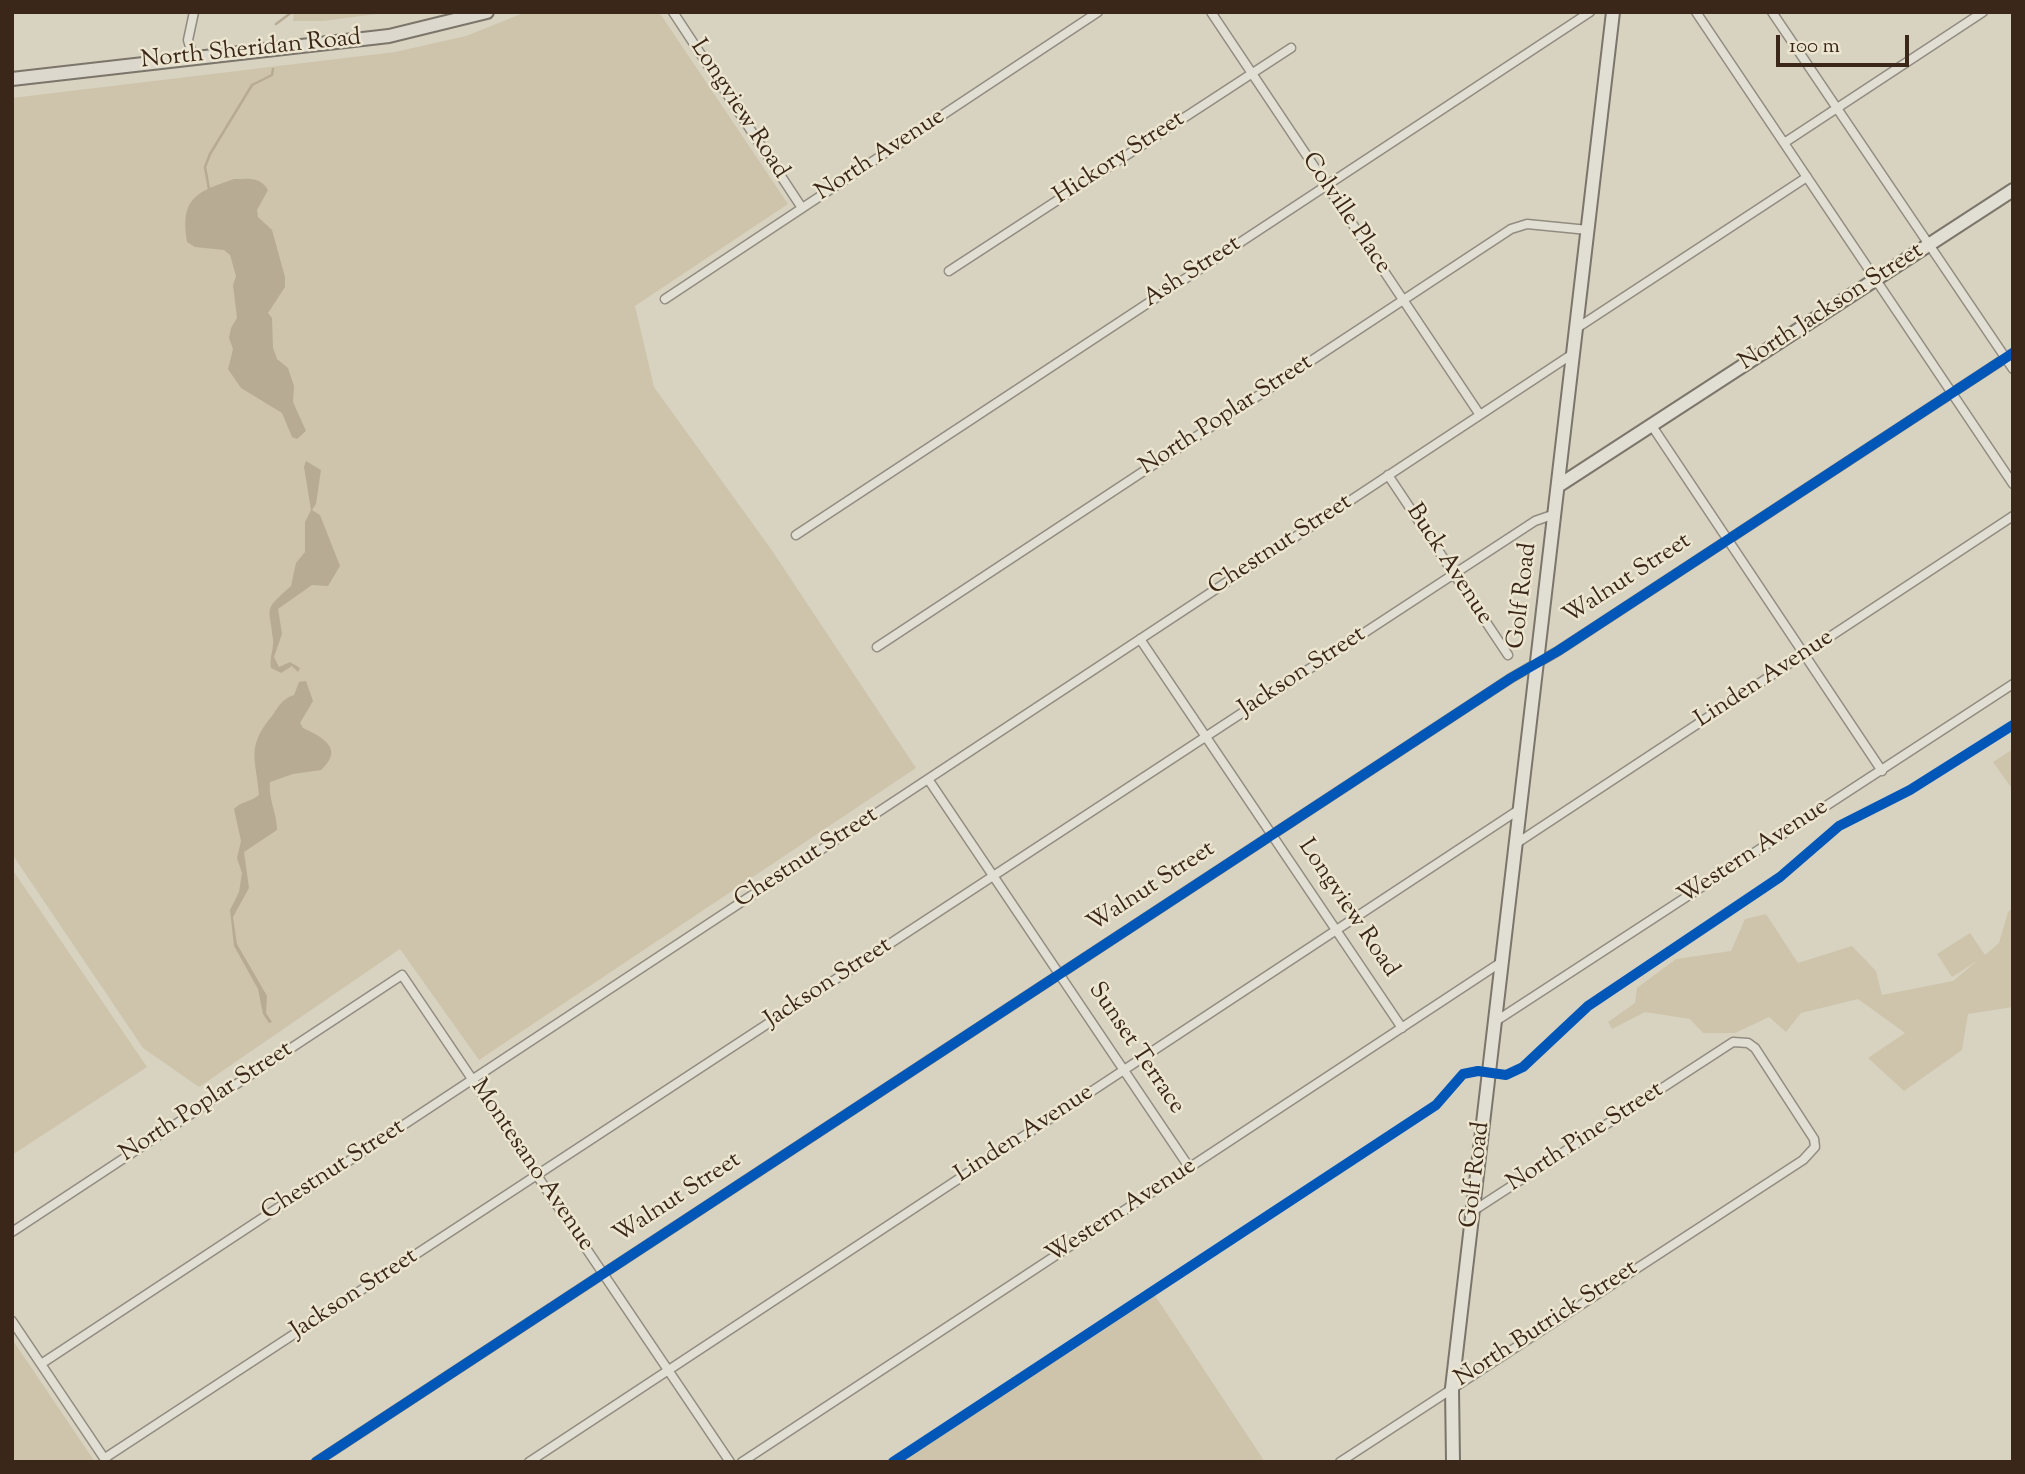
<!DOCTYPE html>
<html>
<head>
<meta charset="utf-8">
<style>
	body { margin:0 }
	#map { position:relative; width:2025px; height:1474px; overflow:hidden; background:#d8d2c0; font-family:"Sorts Mill Goudy",serif }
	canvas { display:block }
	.frame { position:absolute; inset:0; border:14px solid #3a2719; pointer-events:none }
	.scale { position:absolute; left:1776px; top:35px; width:133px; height:32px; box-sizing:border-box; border:4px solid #3a2719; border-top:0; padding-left:9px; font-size:21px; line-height:24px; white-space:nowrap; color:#3a2719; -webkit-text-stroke:5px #ece5cf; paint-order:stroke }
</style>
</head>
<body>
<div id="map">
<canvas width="2025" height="1474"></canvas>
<div class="frame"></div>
<div class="scale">100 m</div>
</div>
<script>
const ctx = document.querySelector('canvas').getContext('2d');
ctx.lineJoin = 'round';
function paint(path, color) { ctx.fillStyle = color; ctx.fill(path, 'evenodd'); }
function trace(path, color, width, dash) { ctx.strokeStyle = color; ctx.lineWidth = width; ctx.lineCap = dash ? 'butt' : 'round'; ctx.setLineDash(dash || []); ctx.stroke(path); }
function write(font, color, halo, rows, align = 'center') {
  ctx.font = font + ' "Sorts Mill Goudy",serif'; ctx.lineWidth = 5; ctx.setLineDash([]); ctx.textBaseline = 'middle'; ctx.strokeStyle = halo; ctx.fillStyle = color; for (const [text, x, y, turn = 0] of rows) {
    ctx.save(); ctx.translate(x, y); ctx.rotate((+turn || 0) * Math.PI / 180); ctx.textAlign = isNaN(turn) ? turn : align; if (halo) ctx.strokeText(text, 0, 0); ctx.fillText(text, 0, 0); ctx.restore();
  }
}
paint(new Path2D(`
	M294 12H392L323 21H293Z
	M526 12H659L788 204 635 306 654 387 771 549 916 768 479 1060 400 949 199 1087 143 1048 12 854V98L395 52 466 36Z
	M2013 749V790L1993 762Z
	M12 869 147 1067 12 1155Z
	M2013 908V1007L1968 1014 1962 1050 1904 1091 1868 1058 1905 1033 1858 999 1801 1013 1786 1032 1769 1017 1735 1033H1703L1690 1019 1645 1012 1612 1029 1608 1022 1635 1003 1637 988 1676 959 1731 951 1745 919 1766 914 1798 963 1852 946 1876 971 1882 995 1953 981 1977 961 1952 977 1937 954 1970 933 1985 955 1999 943 2008 912Z
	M1154 1294 1265 1462H896Z
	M12 1339 95 1462H12Z`), '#cec4ab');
paint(new Path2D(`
	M234 179C248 179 260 176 268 190L257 210 258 217 272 230 285 277V287L268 313 272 318 273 348 277 359 288 368 294 386 293 402 306 431 297 439 292 437 282 413 241 388 228 369 233 349 229 338 231 328 237 318 233 285 236 276 230 255 224 250 195 247 187 242C180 199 195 192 234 179Z
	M306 461 321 470 316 504 312 510 320 515 340 566 328 586 312 585 278 609 282 634 274 657 279 667 290 662 300 668 298 672 292 666 281 673 271 668C269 658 274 649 273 639 270 605 262 612 291 586L296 563 305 552V522L311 510 304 467Z
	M306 681 313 701 300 723 303 728C322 737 345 748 321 770L293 774 270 782C268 799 277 813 277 830L244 852 249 888 233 917 237 944 267 996 266 1013 272 1022 269 1023 263 1014 258 989 234 946 230 910 239 892 242 873 237 858 241 841 234 809C241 801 251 802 259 795 257 764 246 749 268 721 278 710 279 700 294 695L299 682Z`), '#b7ac93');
trace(new Path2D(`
	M276 24 292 12
	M209 189 205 167 210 154 252 85 272 75 273 69`), '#b7ac93', 2.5);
const street = new Path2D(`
	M673 12 802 208
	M1211 12 1480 415
	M1696 12 2013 484
	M1772 12 2013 369
	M193 57 188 40 194 12
	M1784 143 1983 12
	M949 271 1291 48
	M665 299 1098 12
	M1577 328 1807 177
	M1652 426 1882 771
	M1388 475 1508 655
	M796 535 1590 12
	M1140 639 1402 1028
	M877 647 1511 229 1527 224 1588 230
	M928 779 1189 1167
	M1517 843 2013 516
	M1496 1021 2013 684
	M12 1232 402 975 730 1462
	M12 1321 106 1461
	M41 1364 1574 353
	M105 1458 1454 574 1535 521 1555 514
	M316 1462 1511 678 1558 651 2013 353
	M529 1462 1520 809
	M742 1462 1503 961
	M1340 1462 1803 1160 1815 1147 1814 1139 1755 1048 1748 1043 1733 1042 1473 1211`);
const secondary = new Path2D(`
	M1558 486 2013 190
	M1453 1462 1452 1388 1613 12`);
const primary = new Path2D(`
	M12 79 389 36 487 12`);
trace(street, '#928c80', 11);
trace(secondary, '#7b756a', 16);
trace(primary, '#7b756a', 16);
trace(street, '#e1ded4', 8);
trace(secondary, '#e1ded4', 12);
trace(primary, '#dcd8ce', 12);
trace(new Path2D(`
	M316 1462 1511 678 1558 651 2013 353
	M893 1462 1436 1105 1463 1074 1478 1071 1506 1075 1523 1067 1588 1006 1780 877 1839 826 1910 790 2013 725`), '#0057b8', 10);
write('24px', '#3a2719', '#ece5cf', [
	["North Sheridan Road",251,51,-6],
	["Longview Road",738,110,57],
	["North Avenue",881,156,-33],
	["Hickory Street",1120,159,-33],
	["Colville Place",1345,214,56],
	["Ash Street",1193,273,-33],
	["North Jackson Street",1832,308,-33],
	["North Poplar Street",1227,416,-33],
	["Chestnut Street",1281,546,-33],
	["Buck Avenue",1448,565,57],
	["Walnut Street",1628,580,-33],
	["Golf Road",1524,596,-83],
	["Jackson Street",1303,673,-33],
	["Linden Avenue",1765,680,-33],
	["Western Avenue",1754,853,-33],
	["Chestnut Street",807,859,-33],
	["Walnut Street",1152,888,-33],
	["Longview Road",1347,909,56],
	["Jackson Street",829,984,-33],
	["Sunset Terrace",1135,1049,56],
	["North Poplar Street",207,1103,-33],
	["Linden Avenue",1025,1135,-33],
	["North Pine Street",1586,1138,-33],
	["Montesano Avenue",531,1166,56],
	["Chestnut Street",334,1171,-33],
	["Golf Road",1477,1175,-83],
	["Walnut Street",678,1199,-33],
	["Western Avenue",1122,1212,-33],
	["Jackson Street",355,1295,-33],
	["North Butrick Street",1547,1325,-33]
]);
</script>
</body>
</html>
